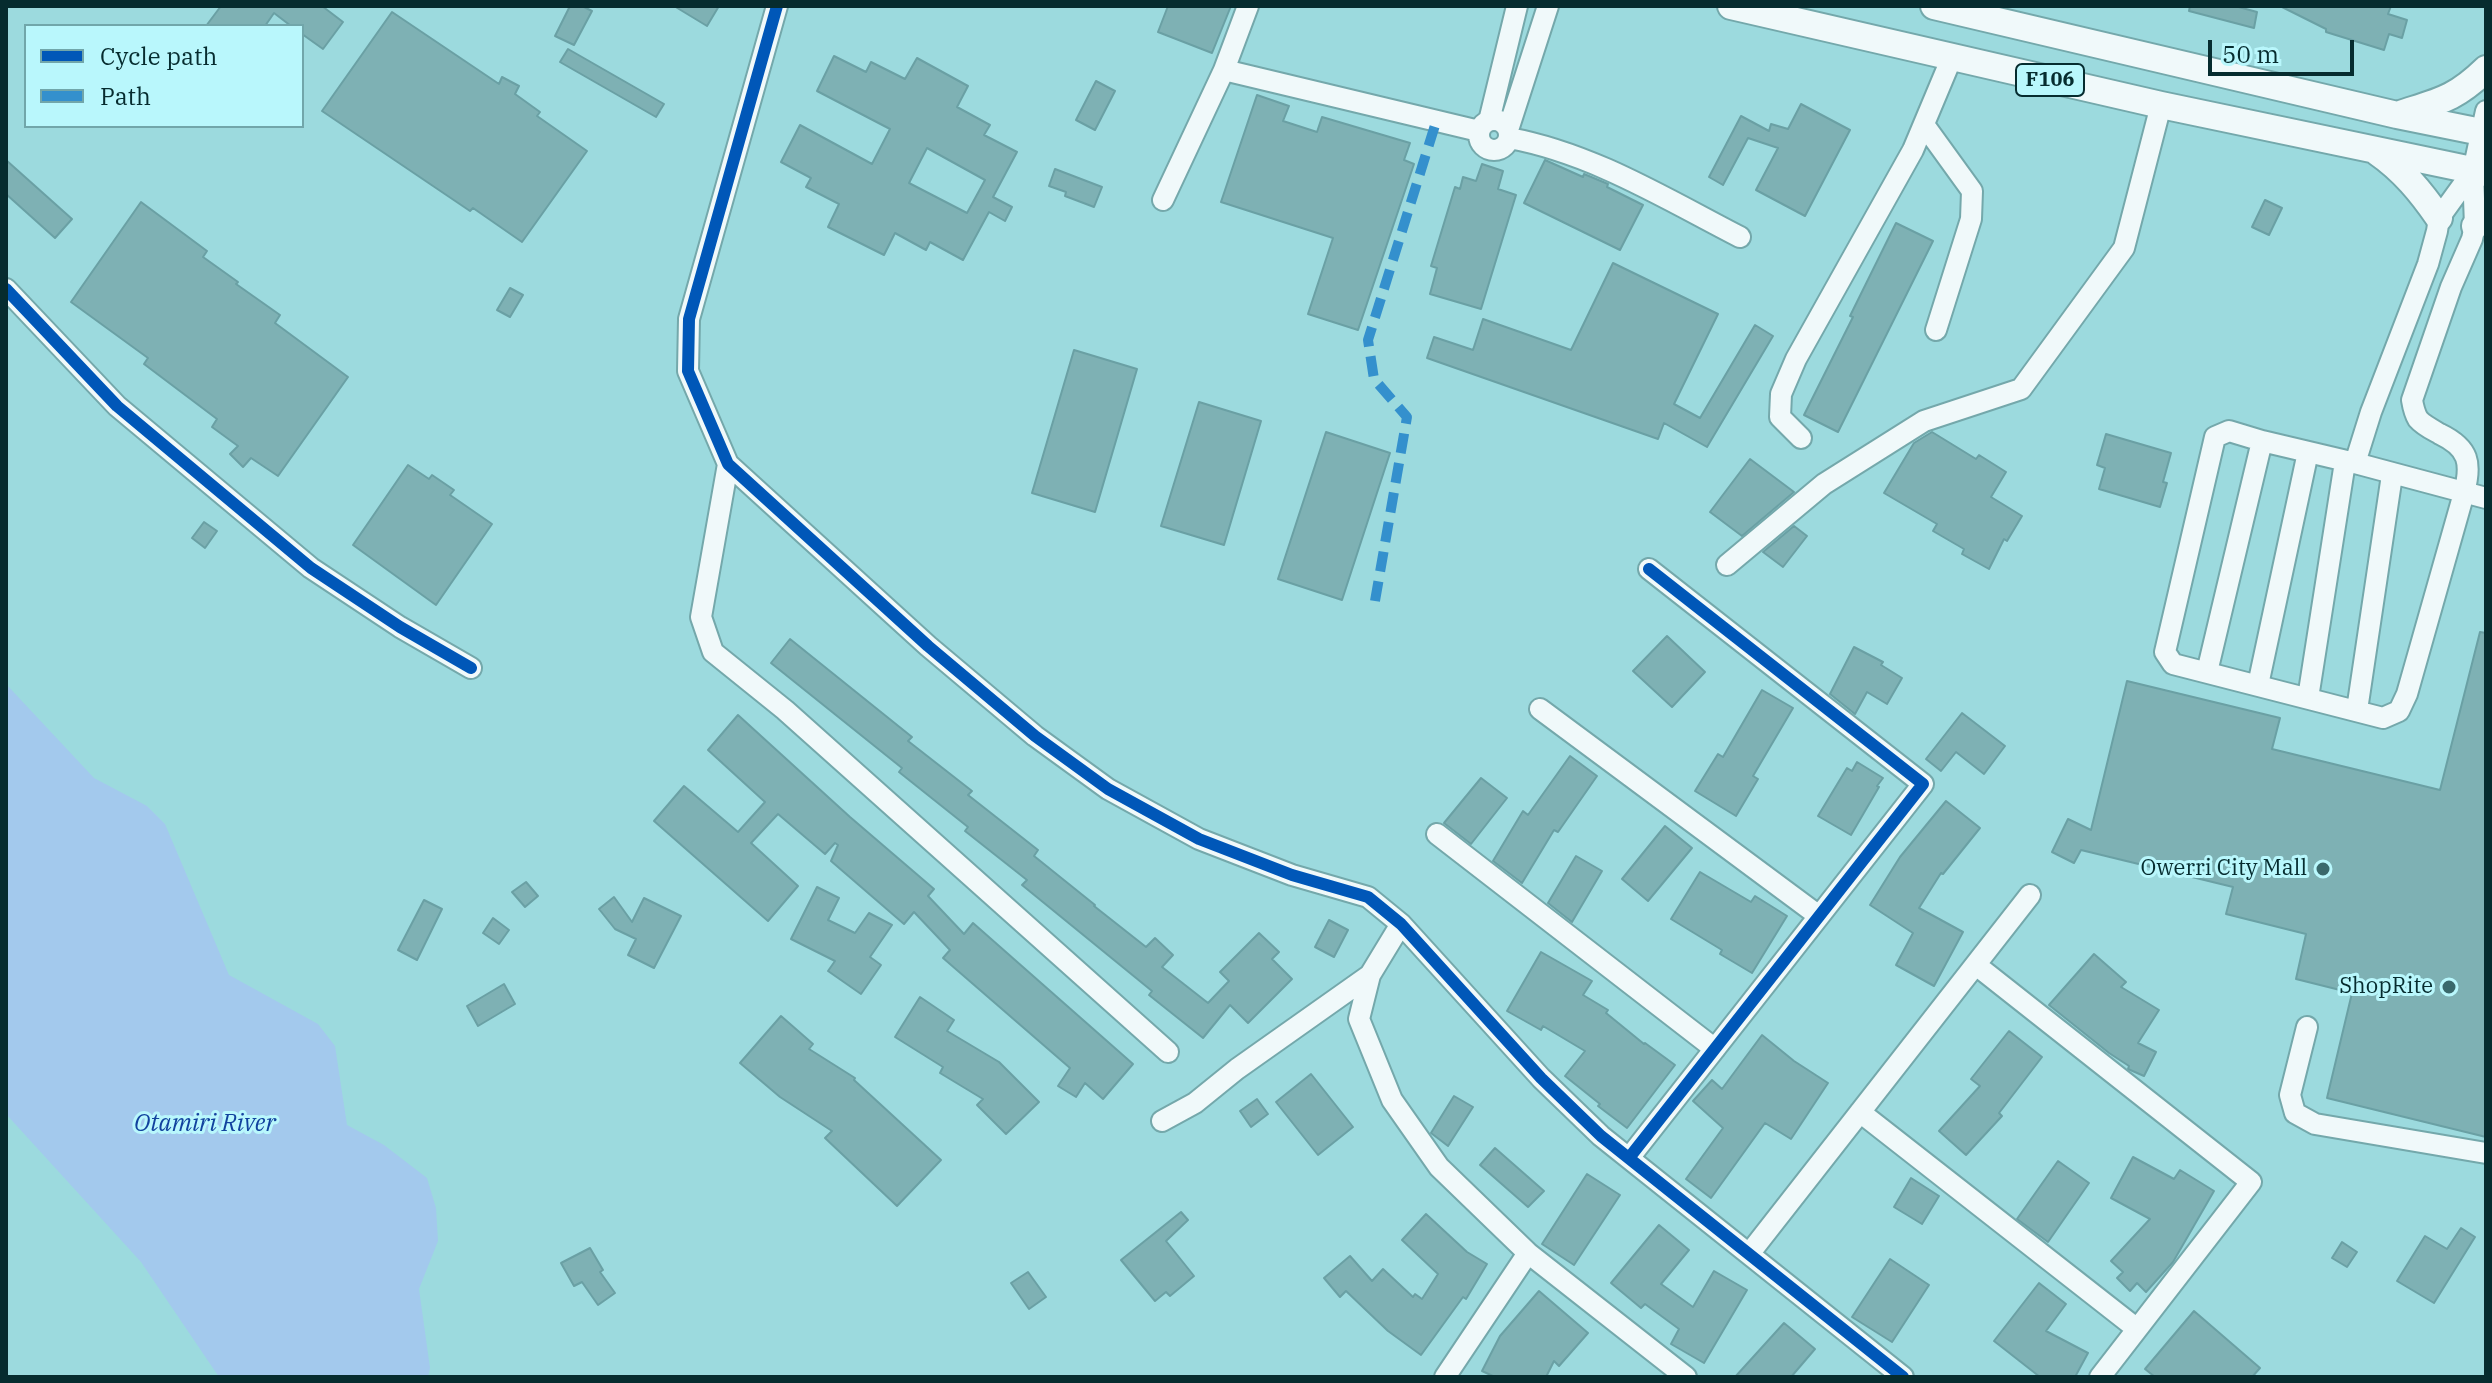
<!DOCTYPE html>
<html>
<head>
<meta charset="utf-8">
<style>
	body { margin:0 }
	#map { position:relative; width:2492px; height:1383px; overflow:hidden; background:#9cdade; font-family:"IBM Plex Serif",serif }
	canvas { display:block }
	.frame { position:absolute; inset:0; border:8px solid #062c2f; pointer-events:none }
	.legend { position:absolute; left:24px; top:24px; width:280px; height:104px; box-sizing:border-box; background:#b9f7fc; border:2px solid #71a6aa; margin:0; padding:10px 14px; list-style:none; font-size:24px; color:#062c2f }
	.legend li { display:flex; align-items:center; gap:16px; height:40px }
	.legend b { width:40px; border:2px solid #71a6aa }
	.scale { position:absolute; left:2208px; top:40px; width:146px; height:36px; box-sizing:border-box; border:4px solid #062c2f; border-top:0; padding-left:10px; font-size:24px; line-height:28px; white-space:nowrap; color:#062c2f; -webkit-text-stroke:6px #b9f7fc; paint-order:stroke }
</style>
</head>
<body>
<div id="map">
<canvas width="2492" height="1383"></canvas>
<div class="frame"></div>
<ul class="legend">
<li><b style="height:10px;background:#0057b8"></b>Cycle path</li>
<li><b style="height:10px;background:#3490cd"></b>Path</li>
</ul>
<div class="scale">50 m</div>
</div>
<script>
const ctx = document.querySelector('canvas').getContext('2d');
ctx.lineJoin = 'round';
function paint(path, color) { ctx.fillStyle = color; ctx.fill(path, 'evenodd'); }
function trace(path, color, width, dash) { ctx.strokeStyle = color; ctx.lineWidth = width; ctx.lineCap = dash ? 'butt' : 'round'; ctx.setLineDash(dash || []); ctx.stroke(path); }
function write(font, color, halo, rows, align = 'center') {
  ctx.font = font + ' "IBM Plex Serif",serif'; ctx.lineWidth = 6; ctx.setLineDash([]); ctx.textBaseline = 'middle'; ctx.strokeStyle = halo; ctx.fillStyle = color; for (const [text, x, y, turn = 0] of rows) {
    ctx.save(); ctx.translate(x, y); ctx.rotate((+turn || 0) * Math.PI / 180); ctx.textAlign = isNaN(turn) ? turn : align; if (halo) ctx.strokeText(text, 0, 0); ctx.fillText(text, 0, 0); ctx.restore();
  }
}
paint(new Path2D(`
	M6 684 94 778 147 806 165 824 229 975 318 1024 335 1046 347 1125 384 1145 427 1178 436 1208 438 1241 419 1289 430 1368 428 1377H219L141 1262 6 1114Z`), '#a3c9ed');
const building = new Path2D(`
	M221 6H322L343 22 323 49 302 34V26H291L274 13 265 26H206Z
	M570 6H582L592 11 574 45 555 36Z
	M674 6H719L707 26Z
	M1168 6H1231L1212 53 1158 32Z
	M2190 6H2235L2257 12 2254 28 2189 11Z
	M2280 6H2391L2388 14 2407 20 2402 38 2389 34 2384 50 2326 32V29Z
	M392 12 499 84 502 77 519 86 515 94 540 112 537 116 587 151 522 242 473 208 470 211 322 111Z
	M568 49 664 104 656 117 560 62Z
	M834 56 866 72 871 62 905 79 917 58 968 86 957 107 990 125 984 135 1017 152 993 197 1012 207 1005 221 989 212 963 260 930 242 926 250 895 233 884 255 828 227 839 204 806 187 811 178 781 162 800 125 872 164 890 129 817 91ZM927 148 985 180 967 213 909 183Z
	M1096 81 1115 91 1095 130 1076 120Z
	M1257 95 1289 106 1283 121 1317 132 1322 117 1410 143 1404 160 1414 164 1358 330 1308 314 1333 238 1221 202Z
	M1801 104 1850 130 1805 216 1756 190 1778 148 1748 138 1723 185 1709 177 1741 116 1769 131 1771 124 1788 129Z
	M6 160 72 219 55 238 6 194Z
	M1545 160 1583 177 1584 174 1608 184 1607 187 1643 205 1620 250 1524 203Z
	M1482 164 1503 171 1498 189 1516 195 1481 309 1430 294 1437 268 1431 266 1455 187 1460 189 1463 177 1476 181Z
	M1055 169 1102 187 1094 207 1065 196 1066 192 1049 186Z
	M2265 200 2282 208 2269 235 2252 227Z
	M141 202 207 251 203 257 238 282 236 284 280 315 275 323 348 377 278 476 251 458 243 467 230 454 238 446 212 427 217 419 144 364 148 358 71 302Z
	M1896 223 1933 241 1838 432 1804 415 1853 317 1850 316Z
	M1613 263 1718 314 1674 404 1700 418 1755 325 1773 336 1707 447 1664 423 1658 439 1427 358 1434 337 1473 350 1483 319 1571 350Z
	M510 288 523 295 510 317 497 310Z
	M1074 350 1137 369 1095 512 1032 493Z
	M1199 402 1261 421 1224 545 1161 526Z
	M1326 432 1390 453 1342 600 1278 579Z
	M1932 432 1976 459 1979 455 2006 472 1991 497 2022 516 2007 541 2004 539 1989 569 1962 554 1964 549 1933 531 1937 524 1884 493 1914 443Z
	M2106 434 2171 453 2163 482 2167 483 2160 507 2099 489 2105 468 2097 465Z
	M1750 459 1794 492 1742 536 1710 512Z
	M408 465 429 479 432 475 454 490 450 495 492 524 436 605 353 545Z
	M204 522 217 531 205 548 192 538Z
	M1794 526 1807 536 1783 567 1763 552Z
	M2480 632 2486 633V1137L2327 1098 2352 993 2296 979 2306 934 2226 914 2233 887 2081 850 2074 863 2052 852 2068 819 2091 830 2127 681 2280 718 2272 749 2440 790Z
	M1667 636 1705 672 1672 707 1633 671Z
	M790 639 912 737 908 741 972 791 968 795 1038 850 1034 856 1095 905 1094 906 1146 947 1155 938 1173 955 1162 967 1208 1003 1229 981 1220 972 1259 933 1279 952 1272 959 1292 979 1248 1023 1230 1005 1203 1038 1149 995 1152 991 1022 885 1027 880 965 831 968 827 899 772 902 768 771 663Z
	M1854 647 1883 662 1881 665 1902 678 1887 704 1867 692 1855 714 1830 694Z
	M1762 690 1793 708 1753 776 1758 779 1736 816 1695 791 1718 754 1723 757Z
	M1962 713 2005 746 1984 774 1956 752 1941 771 1926 759Z
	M738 715 850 817 934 889 928 896 964 934 973 923 1133 1064 1103 1099 1085 1083 1076 1097 1058 1086 1070 1068 943 958 950 950 914 912 904 924 831 861 838 845 835 843 825 854 778 814 751 843 798 886 768 921 654 821 684 786 738 832 765 802 708 750Z
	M1570 756 1597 776 1558 832 1554 830 1522 883 1493 861 1523 811 1528 815Z
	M1857 762 1883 778 1877 786 1879 787 1851 835 1818 816 1847 768 1852 771Z
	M1481 778 1507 798 1471 844 1444 823Z
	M1946 801 1980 828 1943 874 1941 873 1919 908 1963 932 1934 986 1896 965 1913 933 1870 905 1900 857Z
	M1665 826 1692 848 1648 901 1622 879Z
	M1576 856 1602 871 1572 922 1548 903Z
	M1700 872 1751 902 1755 896 1787 916 1752 973 1720 954 1722 950 1671 919Z
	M526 882 538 896 525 907 512 892Z
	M817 887 839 898 828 920 855 933 869 913 892 925 870 957 881 965 861 994 828 971 835 961 791 939Z
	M614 897 632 922 644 898 681 916 654 968 628 955 636 939 615 929 599 909Z
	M424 900 442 909 417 960 398 950Z
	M493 918 509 930 499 944 483 933Z
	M1329 920 1348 930 1334 957 1315 947Z
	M1541 952 1592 981 1583 995 1608 1010 1606 1013 1644 1044 1645 1043 1675 1065 1627 1128 1598 1106 1600 1104 1565 1076 1585 1051 1543 1026 1541 1030 1507 1011Z
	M2094 954 2126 982 2121 987 2159 1010 2138 1043 2156 1052 2144 1076 2128 1069 2129 1066 2109 1053 2049 1005Z
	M504 984 515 1004 478 1026 467 1006Z
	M920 997 954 1020 947 1031 999 1062 1039 1102 1006 1134 977 1105 983 1099 940 1073 943 1067 895 1037Z
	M781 1016 813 1044 809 1049 855 1078 854 1080 941 1160 897 1206 825 1138 832 1131 780 1097 740 1063Z
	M2009 1031 2042 1057 1999 1113 2002 1116 1966 1155 1939 1131 1980 1086 1971 1079Z
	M1762 1035 1794 1061 1828 1083 1791 1139 1765 1123 1711 1198 1686 1179 1723 1128 1693 1101 1712 1080 1722 1089Z
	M1311 1074 1353 1127 1318 1155 1276 1102Z
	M1454 1096 1473 1107 1448 1146 1431 1133Z
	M1257 1099 1268 1114 1251 1127 1240 1111Z
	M1495 1148 1544 1191 1528 1207 1480 1165Z
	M2133 1157 2174 1179 2180 1170 2214 1191 2173 1262 2146 1292 2137 1283 2130 1291 2117 1278 2123 1272 2111 1261 2150 1219 2111 1198Z
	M2058 1161 2089 1183 2048 1242 2017 1219Z
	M1587 1174 1620 1195 1574 1265 1542 1244Z
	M1911 1178 1939 1196 1922 1224 1894 1207Z
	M1181 1212 1188 1220 1166 1241 1194 1276 1170 1296 1166 1292 1155 1301 1121 1260Z
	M1426 1214 1467 1252 1487 1264 1466 1299 1463 1297 1421 1355 1388 1331 1346 1291 1340 1297 1324 1278 1350 1256 1372 1281 1383 1269 1413 1297 1415 1294 1422 1299 1438 1274 1402 1240Z
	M1659 1225 1689 1250 1661 1284 1693 1307 1714 1271 1747 1290 1704 1363 1671 1344 1679 1329 1645 1304 1641 1308 1611 1283Z
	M2461 1228 2475 1237 2434 1303 2397 1281 2425 1236 2447 1249Z
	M2342 1242 2357 1252 2347 1267 2332 1258Z
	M590 1248 603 1270 600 1272 615 1293 598 1305 582 1282 574 1286 561 1263Z
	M1890 1259 1929 1285 1892 1342 1852 1317Z
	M1028 1272 1046 1297 1029 1309 1011 1283Z
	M2039 1283 2066 1304 2046 1331 2088 1353 2075 1377H2040L1994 1341Z
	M1539 1291 1588 1333 1559 1366 1554 1361 1546 1377H1495L1482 1371 1500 1336Z
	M2194 1311 2260 1368 2252 1377H2155L2145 1369Z
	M1784 1323 1815 1349 1791 1377H1735Z`);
paint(building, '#7eb1b4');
trace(building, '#6aa0a4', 2);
const minor = new Path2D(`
	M777 6 689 319 688 371 728 464 928 646 1035 736 1108 789 1199 839 1292 875 1368 897 1401 924 1541 1078 1601 1136 1903 1377
	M1224 70 1248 6
	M2486 111 2473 171 2475 226 2472 239 2451 287 2412 400C2413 406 2415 414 2418 419 2423 425 2433 430 2440 434 2469 448 2472 463 2464 493L2407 694 2399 711 2383 718 2173 664 2165 652 2215 437 2229 431 2262 441 2355 463 2486 498
	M1479 135a15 15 0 1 1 30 0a15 15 0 1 1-30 0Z
	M1489 121 1517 6
	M1925 126 1972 191 1971 219 1936 330
	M1508 130 1548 6
	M1509 138C1592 153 1666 199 1740 237
	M1163 200 1224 70 1479 131
	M6 289 117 406 311 568 400 627 471 668
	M1801 438 1780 417 1781 394 1796 359 1913 150 1952 57
	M2355 463 2371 412 2428 264 2437 231 2439 218 2473 171
	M728 464 701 617 713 652 785 710 1168 1052
	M1727 565 1824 484 1924 421 2021 389 2124 248 2161 105
	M2207 672 2262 441
	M2258 685 2308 452
	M2308 698 2345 462
	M1540 709 1819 916
	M2357 710 2392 475
	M1437 834 1715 1049
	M1401 924 1370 975 1359 1019 1392 1100 1439 1167 1528 1253 1686 1377
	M1976 965 2251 1182 2100 1377
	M2307 1027 2290 1095 2295 1113 2315 1124 2486 1153
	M1860 1112 2136 1328
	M1162 1121 1195 1103 1237 1069 1370 975
	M1629 1158 1923 784 1649 569
	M1749 1254 2030 895
	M1445 1377 1528 1253`);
const major = new Path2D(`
	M1731 6 2161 105 2486 173
	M1934 6 2397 115 2486 133
	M2400 114C2440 101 2455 99 2486 69
	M2377 152C2403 170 2421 192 2439 218
	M2475 226 2486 216`);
trace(minor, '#74a8ab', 24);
trace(major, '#74a8ab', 30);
trace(minor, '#f0f9fa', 20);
trace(major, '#f0f9fa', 26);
trace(new Path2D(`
	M1375 601 1407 417 1374 379 1368 340 1436 122`), '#3490cd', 10, [20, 10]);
trace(new Path2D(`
	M777 6 689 319 688 371 728 464 928 646 1035 736 1108 789 1199 839 1292 875 1368 897 1401 924 1541 1078 1601 1136 1903 1377
	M6 289 117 406 311 568 400 627 471 668
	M1629 1158 1923 784 1649 569`), '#0057b8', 12);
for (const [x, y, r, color] of [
	[2323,869,8,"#3a696c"],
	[2449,987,8,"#3a696c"]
]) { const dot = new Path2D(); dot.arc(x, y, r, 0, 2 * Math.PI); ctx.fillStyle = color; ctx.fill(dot); trace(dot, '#b9f7fc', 3); }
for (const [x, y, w] of [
	[2050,80,68]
]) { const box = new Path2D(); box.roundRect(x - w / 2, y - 16, w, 32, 6); ctx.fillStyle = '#b9f7fc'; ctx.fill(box); trace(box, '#062c2f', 2); }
write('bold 20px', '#062c2f', null, [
	["F106",2050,80]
]);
write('22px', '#062c2f', '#b9f7fc', [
	["Owerri City Mall",2307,869],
	["ShopRite",2433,987]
], 'right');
write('italic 24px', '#11429e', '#b9f7fc', [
	["Otamiri River",205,1124]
]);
</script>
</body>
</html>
